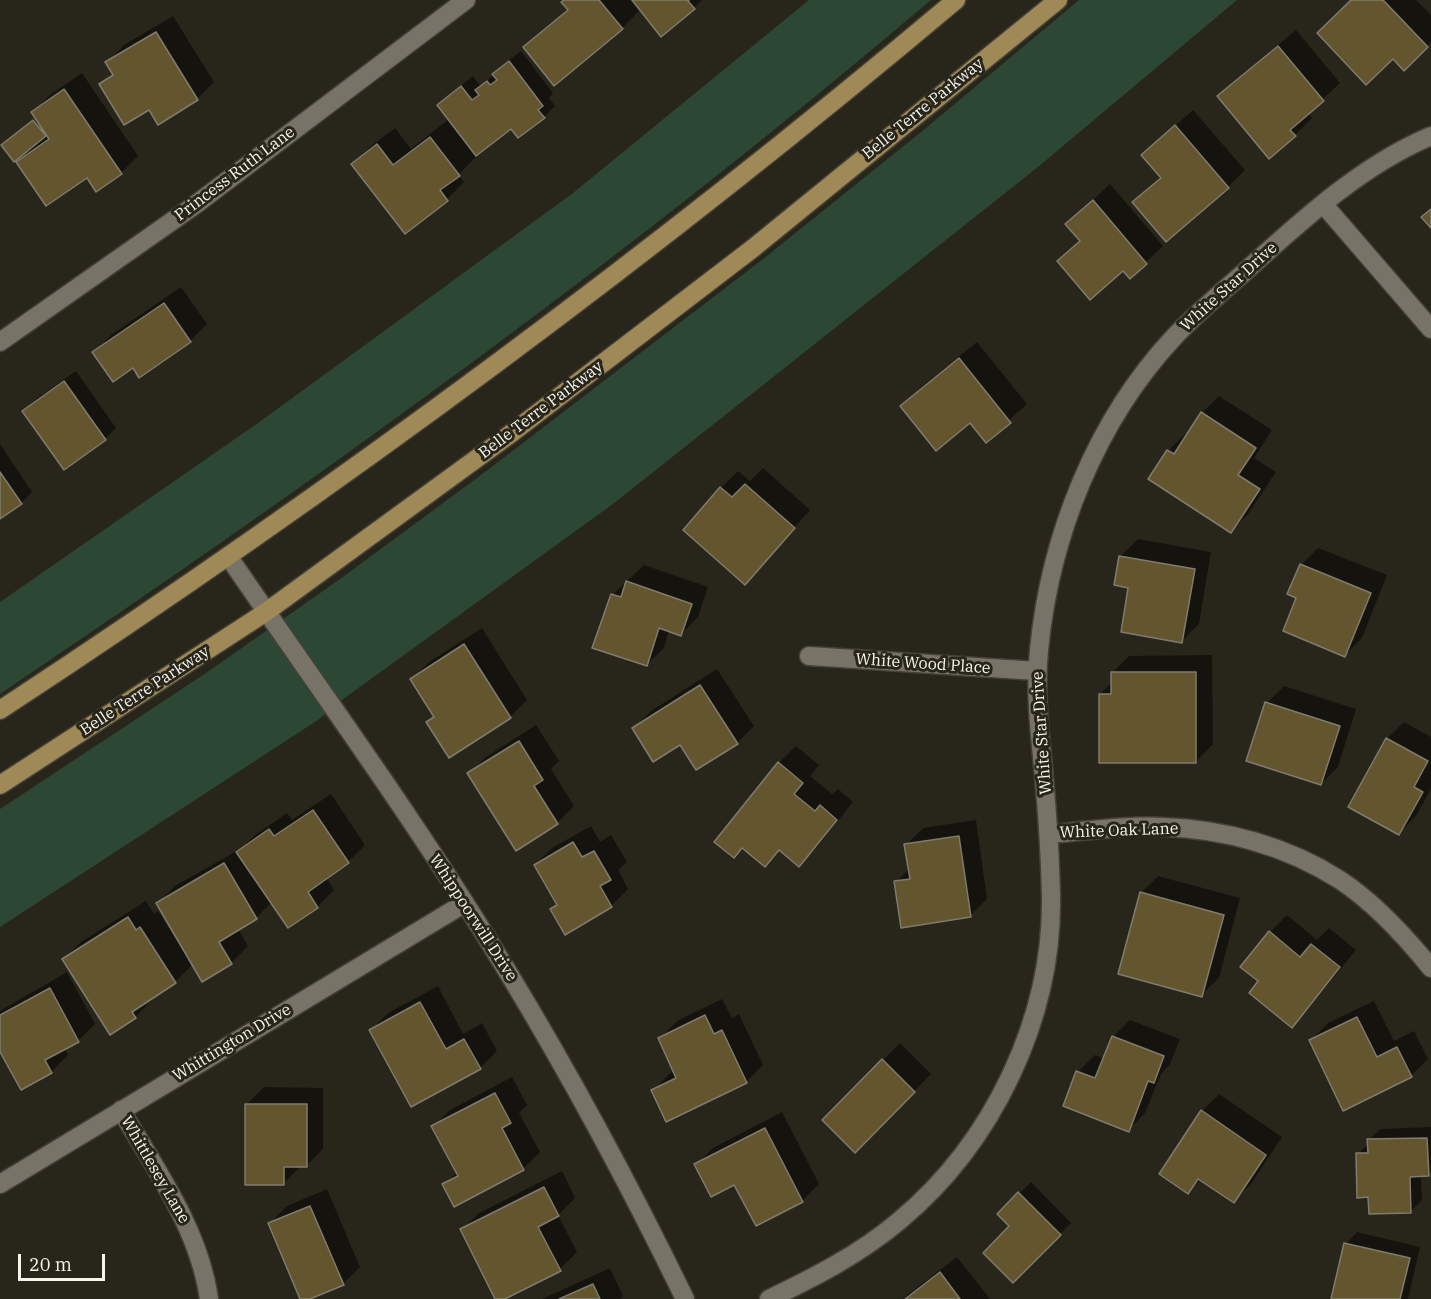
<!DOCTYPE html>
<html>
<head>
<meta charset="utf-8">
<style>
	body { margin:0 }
	#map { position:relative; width:1431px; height:1299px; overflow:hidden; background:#28251a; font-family:"IBM Plex Serif",serif }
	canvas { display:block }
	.scale { position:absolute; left:18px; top:1254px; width:87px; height:27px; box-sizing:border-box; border:3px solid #f6f4ed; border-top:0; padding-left:8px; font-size:18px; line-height:21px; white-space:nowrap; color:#f6f4ed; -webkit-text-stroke:4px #28251a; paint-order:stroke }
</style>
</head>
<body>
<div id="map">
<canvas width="1431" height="1299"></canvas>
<div class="scale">20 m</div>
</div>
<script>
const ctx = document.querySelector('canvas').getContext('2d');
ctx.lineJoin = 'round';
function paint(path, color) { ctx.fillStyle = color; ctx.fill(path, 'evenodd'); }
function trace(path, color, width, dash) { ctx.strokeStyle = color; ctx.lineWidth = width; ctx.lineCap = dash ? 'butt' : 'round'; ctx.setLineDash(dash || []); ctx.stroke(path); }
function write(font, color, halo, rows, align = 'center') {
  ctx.font = font + ' "IBM Plex Serif",serif'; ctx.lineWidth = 6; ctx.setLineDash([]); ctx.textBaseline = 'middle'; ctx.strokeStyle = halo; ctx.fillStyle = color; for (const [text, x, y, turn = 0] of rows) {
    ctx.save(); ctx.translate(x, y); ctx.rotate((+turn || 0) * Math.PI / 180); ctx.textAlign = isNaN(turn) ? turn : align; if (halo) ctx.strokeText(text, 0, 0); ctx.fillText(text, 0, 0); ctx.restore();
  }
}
paint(new Path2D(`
	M809 0H931C636 251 321 478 0 694V602L258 423 573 193Z
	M1079 0H1237L1038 167 613 504 346 697 318 720 0 927V809L206 673 340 579 485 472 763 259 926 128Z`), '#2d4735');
paint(new Path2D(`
	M565 0H630L639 11 622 28 525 48 568 9Z
	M634 0H702L694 8Z
	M1352 0H1416L1431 15V42L1404 69Z
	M173 16 214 82 197 99 150 108 101 84 113 72 107 62 124 45Z
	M1296 30 1340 83 1308 113 1312 118 1295 135 1219 97 1236 80Z
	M521 51 553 93 549 98 555 106 544 117 511 127 474 155 476 157 458 175 464 182 447 199 405 231 353 164 370 147 395 128 411 149 449 119 439 105 450 94 473 76 481 87 505 63Z
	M82 73 138 156 121 173 97 190 88 176 18 162 30 150 9 140 37 118 33 112 50 95Z
	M1193 110 1245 170 1228 187 1134 202 1162 176 1143 155Z
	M1110 184 1163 246 1130 277 1124 269 1059 261 1081 240 1067 224Z
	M181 287 207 324 190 341 133 366 94 352 111 335Z
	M977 342 1027 404 987 440 971 421 902 406 919 389Z
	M76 371 116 428 105 439 24 411 35 400Z
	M1219 396 1272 430 1254 458 1276 472 1248 514 1231 531 1150 479 1168 451 1185 434 1188 435 1202 413Z
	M0 444 32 492 21 503 0 517Z
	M763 468 810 510 745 583 721 488 738 471 750 481Z
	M1138 539 1211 552 1199 624 1182 641 1130 587 1121 556Z
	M1318 548 1387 575 1362 638 1345 655 1298 597 1301 565Z
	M644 565 708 587 698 617 681 634 669 630 664 648 646 665 612 595Z
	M482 628 527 700 510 717 428 722 435 715 412 679 429 662Z
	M1212 655 1213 744 1196 762 1100 694 1112 682V673L1129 656Z
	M717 669 754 726 737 743H680L634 728 651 711Z
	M1284 686 1356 709 1338 767 1321 784 1267 703Z
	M1404 722 1431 737V789L1416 816 1399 833 1387 739Z
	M536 725 559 761 551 769 574 806 557 823 469 774 486 757Z
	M796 746 819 765 810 776 832 794 838 789 853 802 816 848 799 865 780 849 765 865 743 847 734 856 779 763Z
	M331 794 365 845 348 862 326 877 334 890 317 907 288 926 272 902 256 918 238 929 248 946 231 963 193 964 175 982 151 998 152 1000 135 1017 111 1033 64 959 81 942 146 901 154 914 158 911 177 941 179 940 158 903 175 886 242 848 255 835 287 813 292 820Z
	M976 820 987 899 970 916 896 882 910 868 906 845 923 828Z
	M591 826 600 842 611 835 627 862 618 870 628 889 611 906 552 909 557 903 535 865 552 848Z
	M1158 876 1240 898 1219 978 1201 995 1141 893Z
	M1287 915 1317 940 1329 928 1356 950 1308 1009 1291 1026 1260 981 1270 932Z
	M67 972 95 1024 78 1041 65 1048 68 1055 51 1072 0 1048V1011Z
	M438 986 463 1034 482 1023 497 1051 480 1068 371 1030 388 1013Z
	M722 999 732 1018 739 1014 763 1065 746 1082 653 1091 670 1073 675 1071 660 1039 677 1021Z
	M1374 1001 1394 1041 1414 1031 1428 1059 1411 1076 1311 1040 1328 1023Z
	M1130 1020 1180 1039 1170 1064 1161 1074 1145 1113 1128 1130 1078 1072 1095 1055 1104 1059 1113 1037Z
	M900 1043 931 1074 855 1151 824 1120Z
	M512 1077 527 1105 519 1113 540 1152 523 1169 444 1185 457 1172 433 1127 450 1110Z
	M264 1087 323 1088V1149L306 1166 300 1167 283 1184 247 1104Z
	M1219 1094 1282 1137 1251 1184 1234 1201 1201 1179 1188 1192 1202 1111Z
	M782 1112 819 1184 802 1201 735 1183 696 1165 713 1148Z
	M1431 1127V1172L1428 1175H1421L1422 1200 1411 1211 1370 1196 1358 1154 1369 1143V1140L1380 1129Z
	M562 1171 575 1198 558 1215 577 1252 560 1269 501 1299H496L462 1230 479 1213Z
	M1031 1182 1071 1223 1013 1281 1011 1226 999 1214Z
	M327 1189 360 1267 343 1284 301 1299 270 1223 287 1206Z
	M1357 1232 1420 1247 1408 1299H1333L1346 1244Z
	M957 1257 990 1299H903L906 1296Z
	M610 1268 623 1296 620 1299H542Z`), '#0007');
const building = new Path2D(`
	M564 0H599L623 29 554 86 523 47 568 10 561 2Z
	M632 0H689L688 1 695 9 661 37Z
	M1351 0H1383L1428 47 1404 71 1393 59 1366 85 1317 33Z
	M156 32 198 100 158 125 149 110 124 125 99 84 113 75 105 62Z
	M1278 46 1324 101 1290 130 1296 136 1269 159 1217 96Z
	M509 61 543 106 538 110 545 118 518 138 511 129 476 156 437 105 461 86 472 100 479 95 475 90 487 81 490 85 497 80 492 74Z
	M64 89 122 174 96 192 87 178 46 206 16 162 49 139 31 112Z
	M33 120 46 136 14 162 1 145Z
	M1175 125 1229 188 1166 242 1132 202 1161 178 1141 155Z
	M430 137 460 176 440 190 448 201 405 234 351 164 377 144 393 165Z
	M1093 200 1147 264 1130 279 1123 271 1090 300 1057 261 1080 241 1065 224Z
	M1431 209V228L1421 217Z
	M164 303 191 342 139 378 133 368 113 382 92 352Z
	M959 358 1011 423 986 443 970 423 936 451 900 406Z
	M64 381 106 440 64 470 22 411Z
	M1201 412 1256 448 1238 475 1260 489 1231 533 1148 479 1167 450 1174 454Z
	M0 472 22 504 0 519Z
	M745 484 795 528 745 585 683 530 720 487 732 497Z
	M1119 556 1195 569 1182 643 1121 632 1128 588 1114 585Z
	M1300 564 1371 593 1345 657 1283 631 1296 598 1287 594Z
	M626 581 692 604 681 636 659 628 647 666 592 648 611 594 621 597Z
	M464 644 511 718 449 758 426 722 434 717 410 679Z
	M1111 672H1196V763H1099V694H1111Z
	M700 685 738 744 696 770 680 745 653 762 632 728Z
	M1265 702 1340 726 1321 785 1246 761Z
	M1386 738 1428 761 1414 787 1423 792 1399 835 1348 807Z
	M519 741 543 780 534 786 558 824 516 851 467 773Z
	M778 762 803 783 794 794 815 811 820 805 837 820 799 867 779 850 765 867 742 848 734 858 714 842Z
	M313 810 349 863 308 892 318 908 288 928 236 852 269 829 274 836Z
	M959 836 971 917 901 928 894 881 910 879 904 844Z
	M573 842 582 857 594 851 611 880 600 886 612 907 565 935 550 909 557 905 534 865Z
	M224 863 257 919 219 942 232 964 202 982 156 903Z
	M1140 892 1224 915 1202 997 1118 974Z
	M128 917 136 930 140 927 176 983 132 1012 136 1018 110 1035 62 959Z
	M1269 931 1300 957 1311 944 1340 967 1292 1028 1249 993 1258 981 1240 967Z
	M50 988 79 1042 45 1060 52 1073 21 1090 0 1052V1015Z
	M420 1002 446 1049 464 1039 481 1069 411 1107 369 1030Z
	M705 1015 714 1034 722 1030 747 1083 666 1122 651 1090 676 1078 658 1038Z
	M1357 1017 1377 1057 1397 1047 1412 1077 1343 1111 1309 1040Z
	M1112 1036 1164 1056 1154 1083 1148 1081 1129 1132 1063 1106 1076 1071 1095 1078Z
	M882 1059 915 1092 855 1153 822 1120Z
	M495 1093 511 1123 502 1128 524 1170 454 1207 442 1184 458 1176 431 1126Z
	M245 1104H307V1167H284V1185H245Z
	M1201 1110 1266 1155 1234 1203 1198 1179 1188 1194 1159 1174Z
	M765 1128 803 1202 756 1226 734 1185 711 1197 694 1164Z
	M1427 1138 1429 1176 1410 1177 1411 1213 1369 1214 1368 1197 1357 1198 1356 1153H1368L1367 1139Z
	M544 1187 559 1216 538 1227 561 1271 505 1299H495L460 1229Z
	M1018 1192 1061 1235 1013 1283 983 1253 1009 1226 997 1214Z
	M310 1206 344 1285 310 1299H300L268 1223Z
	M1344 1243 1410 1258 1400 1299H1331Z
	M940 1272 960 1299H905Z
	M593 1284 600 1299H559Z`);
paint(building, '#63562e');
trace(building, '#7f7b6f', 1.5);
const minor = new Path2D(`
	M1324 205 1431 329
	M0 342 195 205 466 0
	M228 556C322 693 420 827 506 969 571 1076 630 1186 685 1299
	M809 656 1037 671
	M1049 834C1086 831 1125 825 1163 827 1224 829 1287 846 1340 880 1375 903 1405 936 1431 968
	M121 1110C156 1170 199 1229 209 1299
	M0 1184 465 903
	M769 1299C815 1277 860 1254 899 1221 993 1143 1053 1018 1051 896 1050 852 1047 809 1043 766 1039 727 1035 689 1039 650 1050 536 1096 420 1175 336 1195 315 1217 296 1239 277 1297 225 1359 166 1431 136`);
const major = new Path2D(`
	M0 710C332 492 652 256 956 0
	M0 785 266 612 509 435 752 249 1058 0`);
trace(minor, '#434138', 21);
trace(major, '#434138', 21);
trace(minor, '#777367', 18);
trace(major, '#9f8a57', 18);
write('16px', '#f6f4ed', '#28251a', [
	["Belle Terre Parkway",923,109,-39],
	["Princess Ruth Lane",235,174,-37],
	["White Star Drive",1229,287,-42],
	["Belle Terre Parkway",541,410,-37],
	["White Wood Place",923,664,4],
	["Belle Terre Parkway",145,691,-33],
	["White Star Drive",1042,733,-94],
	["White Oak Lane",1119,831,-2],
	["Whippoorwill Drive",473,918,57],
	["Whittington Drive",232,1043,-31],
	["Whittlesey Lane",155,1170,60]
]);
</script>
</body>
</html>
